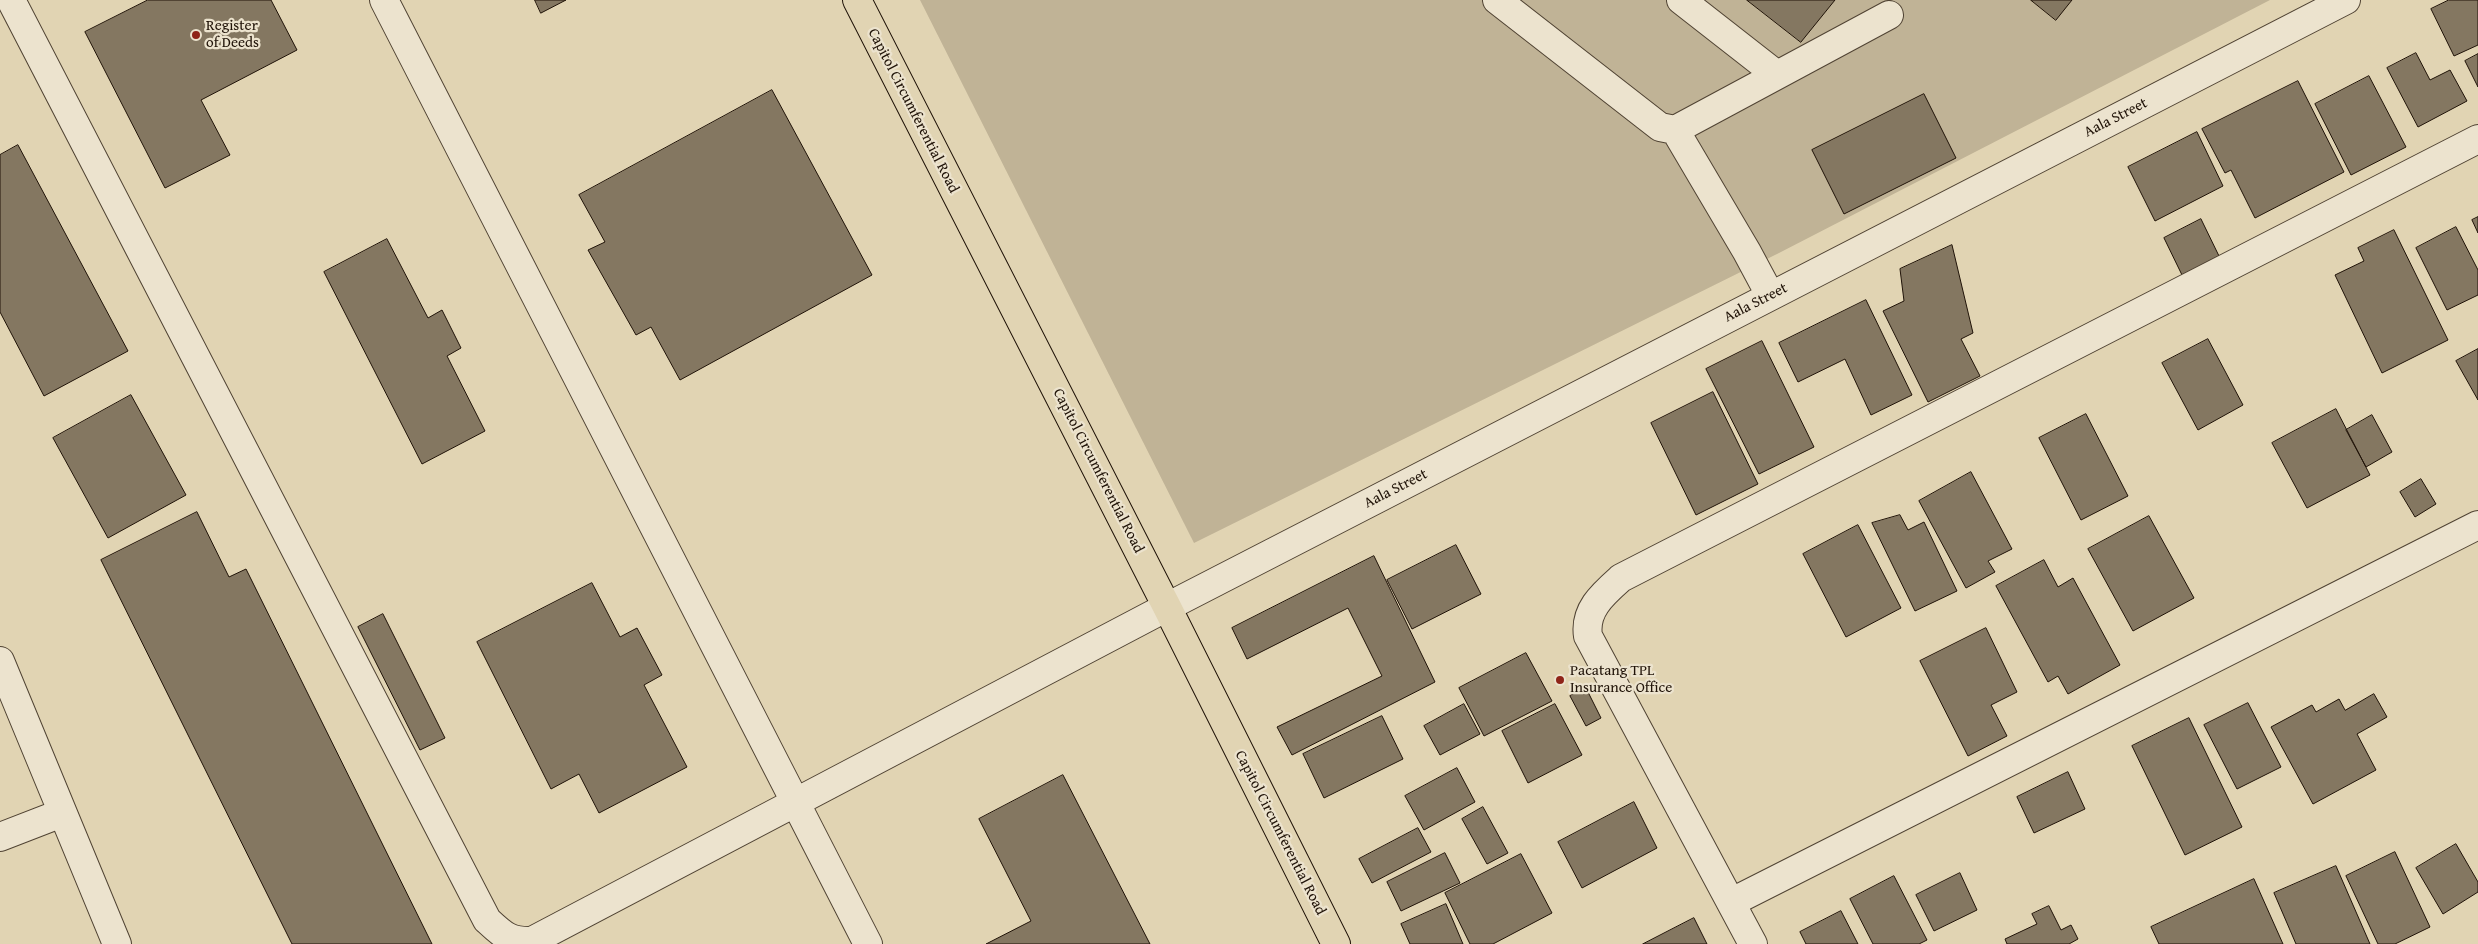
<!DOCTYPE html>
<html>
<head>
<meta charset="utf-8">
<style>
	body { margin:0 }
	canvas { display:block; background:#e1d4b3 }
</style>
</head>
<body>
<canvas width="2478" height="944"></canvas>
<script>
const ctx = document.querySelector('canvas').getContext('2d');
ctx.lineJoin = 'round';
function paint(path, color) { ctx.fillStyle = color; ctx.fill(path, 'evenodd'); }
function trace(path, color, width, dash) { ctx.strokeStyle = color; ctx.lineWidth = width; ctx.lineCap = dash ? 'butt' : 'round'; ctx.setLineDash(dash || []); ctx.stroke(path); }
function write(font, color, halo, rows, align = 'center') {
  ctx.font = font + ' "Gentium Book Plus",serif'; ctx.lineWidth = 4.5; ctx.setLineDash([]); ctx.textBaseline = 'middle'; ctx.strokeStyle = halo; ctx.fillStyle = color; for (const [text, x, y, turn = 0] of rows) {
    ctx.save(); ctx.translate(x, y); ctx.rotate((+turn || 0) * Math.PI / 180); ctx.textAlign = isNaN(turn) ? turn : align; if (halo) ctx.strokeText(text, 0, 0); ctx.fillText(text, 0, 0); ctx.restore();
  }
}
paint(new Path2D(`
	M920 0H2270L1779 253 1194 543Z`), '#c0b396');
const building = new Path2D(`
	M148 0H271L297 50 201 100 230 155 165 188 85 32Z
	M535 0H566L541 13Z
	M1747 0H1835L1801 42Z
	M2031 0H2072L2056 20Z
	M2449 0H2478V45L2454 56 2431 9Z
	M2416 53 2430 80 2450 70 2467 101 2418 127 2387 68Z
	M2478 54V87L2465 61Z
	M2369 76 2406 147 2351 175 2315 104Z
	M2298 81 2344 172 2255 218 2231 170 2225 173 2202 129Z
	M772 90 872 275 680 380 651 327 636 335 588 250 605 242 579 195Z
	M1924 94 1956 158 1844 214 1812 150Z
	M2197 132 2223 186 2155 221 2128 167Z
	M18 145 128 351 44 396 0 312V155Z
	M2478 217V233L2472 220Z
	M2201 219 2219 256 2182 275 2164 238Z
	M2456 227 2478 270V295L2447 310 2416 248Z
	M2394 230 2448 340 2382 373 2335 275 2364 261 2358 248Z
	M387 239 428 318 442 310 461 348 447 356 485 431 422 464 324 272Z
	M1952 245 1973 333 1961 339 1980 376 1928 402 1883 311 1904 301 1900 269Z
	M1866 300 1912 395 1871 415 1845 359 1798 382 1779 343Z
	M2208 339 2243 405 2198 430 2162 363Z
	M1762 341 1814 447 1759 474 1706 369Z
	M2478 349V400L2456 361Z
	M1713 392 1758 484 1696 515 1651 423Z
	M131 395 186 495 108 538 53 438Z
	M2336 409 2370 475 2307 508 2272 443Z
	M2086 414 2128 496 2081 520 2039 438Z
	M2372 415 2392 452 2366 467 2346 430Z
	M1971 472 2012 549 1988 561 1995 572 1966 588 1919 501Z
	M2421 479 2436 504 2415 517 2400 492Z
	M197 512 229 577 246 569 432 944H292L101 560Z
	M1900 515 1908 530 1924 522 1957 591 1915 611 1872 523Z
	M2149 516 2194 598 2133 631 2088 549Z
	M1858 525 1901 608 1846 637 1803 554Z
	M1456 545 1481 594 1412 629 1387 580Z
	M1374 556 1435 682 1292 755 1277 727 1382 676 1348 608 1247 659 1232 628Z
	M2044 560 2058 587 2073 578 2120 665 2068 694 2058 676 2048 682 1996 586Z
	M592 583 620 637 637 628 662 675 644 685 687 767 599 813 579 774 551 789 477 642Z
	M383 614 445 738 420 750 358 627Z
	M1986 628 2017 692 1991 705 2007 736 1968 756 1920 661Z
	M1526 653 1552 701 1484 736 1459 688Z
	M1586 688 1601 718 1586 726 1570 696Z
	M2374 694 2387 717 2357 734 2376 770 2313 804 2271 727 2312 705 2316 712 2339 699 2345 710Z
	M2248 703 2281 767 2237 789 2204 725Z
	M1464 704 1480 734 1440 755 1424 726Z
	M1555 704 1582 755 1528 783 1502 731Z
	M1382 716 1403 759 1324 798 1303 754Z
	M2189 718 2242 827 2185 855 2132 746Z
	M1457 768 1475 802 1424 830 1405 796Z
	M2068 772 2085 809 2034 833 2017 797Z
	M1063 775 1150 944H986L1031 921 979 819Z
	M1634 802 1657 848 1582 888 1558 842Z
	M1483 807 1508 853 1487 864 1462 819Z
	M1418 828 1431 852 1372 883 1359 859Z
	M2456 844 2478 882V892L2443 914 2416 868Z
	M2395 852 2430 927 2395 944H2378L2346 876Z
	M1445 853 1460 883 1401 911 1387 882Z
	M1521 854 1552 913 1493 944H1470L1445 893Z
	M2336 866 2370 944H2296L2274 893Z
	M1960 873 1977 910 1934 931 1916 895Z
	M1894 876 1927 940 1919 944H1873L1850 899Z
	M2254 879 2283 944H2159L2151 927Z
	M1446 904 1463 944H1410L1401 924Z
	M2049 906 2061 930 2071 925 2078 939 2069 944H2007L2005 939 2037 924 2032 914Z
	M1841 911 1858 944H1806L1800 932Z
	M1694 918 1707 944H1643Z`);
paint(building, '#847761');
trace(building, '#201308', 1);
const minor = new Path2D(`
	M11 0 487 920C503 935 510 942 532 941L1167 607 2346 0
	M384 0 868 944
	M1497 0 1660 127 1675 130 1747 252 1770 295
	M1681 0 1777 75
	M1675 130 1889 15
	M0 661 117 944
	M0 837 62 813
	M1732 902 2478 525
	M1753 944 1588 636C1584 610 1603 594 1621 578L2478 139`);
const major = new Path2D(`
	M857 0 1167 607 1336 944`);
trace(minor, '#504333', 30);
trace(major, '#201308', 30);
trace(minor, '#ece3ce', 28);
trace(major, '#e1d4b3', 28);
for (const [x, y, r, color] of [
	[196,35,5,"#8f2418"],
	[1560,680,5,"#8f2418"]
]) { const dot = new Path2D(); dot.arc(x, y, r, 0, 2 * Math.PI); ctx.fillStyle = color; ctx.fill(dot); trace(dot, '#ece3ce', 2); }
write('15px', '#201308', '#ece3ce', [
	["Register",206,26],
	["of Deeds",206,43],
	["Pacatang TPL",1570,671],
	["Insurance Office",1570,688]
], 'left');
write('15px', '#201308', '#ece3ce', [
	["Capitol Circumferential Road",913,111,63],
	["Aala Street",2116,118,-27],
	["Aala Street",1756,303,-27],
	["Capitol Circumferential Road",1098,471,63],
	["Aala Street",1396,489,-27],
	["Capitol Circumferential Road",1280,833,63]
]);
</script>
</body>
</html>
